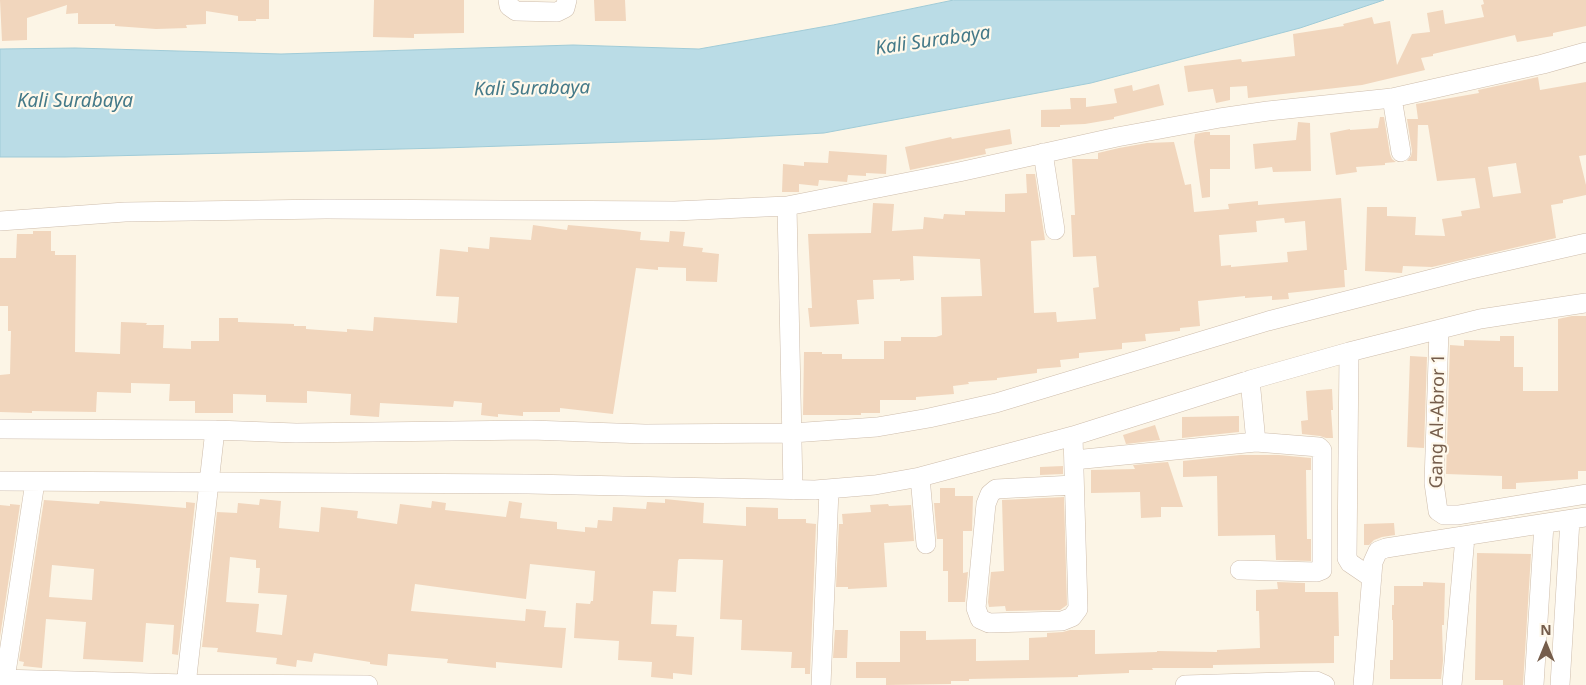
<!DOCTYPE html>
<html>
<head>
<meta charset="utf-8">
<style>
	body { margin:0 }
	#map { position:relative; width:1586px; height:685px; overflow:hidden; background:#fcf5e6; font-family:"Noto Sans",sans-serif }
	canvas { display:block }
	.north { position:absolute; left:1521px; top:620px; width:50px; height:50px; -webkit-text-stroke:4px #fff9ec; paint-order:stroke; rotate:0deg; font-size:14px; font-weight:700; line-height:20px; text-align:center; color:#755d4b }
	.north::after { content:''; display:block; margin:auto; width:18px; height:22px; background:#755d4b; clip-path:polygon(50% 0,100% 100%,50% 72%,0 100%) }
</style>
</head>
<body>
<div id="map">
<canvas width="1586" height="685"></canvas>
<div class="north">N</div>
</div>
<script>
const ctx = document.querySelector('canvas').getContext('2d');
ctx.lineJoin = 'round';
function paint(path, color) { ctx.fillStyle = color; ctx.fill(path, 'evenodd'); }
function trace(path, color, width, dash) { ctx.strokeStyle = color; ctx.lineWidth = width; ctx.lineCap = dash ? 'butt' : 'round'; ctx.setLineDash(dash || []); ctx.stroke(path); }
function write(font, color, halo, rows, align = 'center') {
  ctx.font = font + ' "Noto Sans",sans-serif'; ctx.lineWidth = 4.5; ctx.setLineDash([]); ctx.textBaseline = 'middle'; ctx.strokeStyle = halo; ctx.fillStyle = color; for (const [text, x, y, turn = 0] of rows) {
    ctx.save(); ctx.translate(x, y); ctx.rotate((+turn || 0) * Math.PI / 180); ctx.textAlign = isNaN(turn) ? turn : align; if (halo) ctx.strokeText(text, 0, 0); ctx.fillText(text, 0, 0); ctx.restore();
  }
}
const water = new Path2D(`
	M954 0H1384L1300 28 1091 83 824 133 717 139 443 148 65 157H0V49L75 48 281 54 573 45 699 49 833 25Z`);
paint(water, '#badce6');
trace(water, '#a0cbd7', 1);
paint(new Path2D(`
	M0 0H269V19H256V21H238V16L206 11V24L186 25 187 28 156 29 115 26V24H78V13L66 14 67 5 27 18V40L2 41Z
	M374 0H464V33L414 34V38L373 37Z
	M594 0H625L626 21H595Z
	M1483 0H1586V26L1553 33V36L1517 42 1515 35 1433 54V56L1421 58 1425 70 1362 85 1248 98 1247 86 1230 87V100L1216 103 1213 89 1188 92 1184 66 1241 59 1242 62 1295 56 1293 34 1344 26 1343 24 1372 17 1374 24 1390 21 1397 65 1412 34 1430 32 1427 13 1443 10 1445 24 1484 17 1481 5 1484 4Z
	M1538 77 1540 90 1586 82V155L1579 156 1586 185V195L1563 200V203L1551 205 1556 238 1432 267 1403 266 1402 273 1365 271 1367 207H1387V216L1416 217 1415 235 1445 236 1442 219 1462 216 1461 211 1480 208 1475 178 1437 181 1428 125H1418V123L1417 161H1407L1411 156 1412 151 1407 119H1418L1416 104 1479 93 1478 90ZM1516 163 1521 193 1493 197 1488 167Z
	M1159 84 1164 105 1114 117V119L1085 124 1060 125V127H1041V110L1071 109 1070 98H1086V107L1117 103 1114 89 1132 85 1133 91Z
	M1380 117H1384L1390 154 1392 159 1396 162 1385 163V165L1356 167 1357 172 1336 175 1330 133 1350 129V130L1378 128Z
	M1298 122 1310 123 1311 171 1273 172 1272 167 1255 169 1253 144 1296 140Z
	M1010 129 1012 144 985 149 986 154 910 170 905 147 951 137 952 139Z
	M1205 132H1210V135H1230V169H1210V197L1202 198 1194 142 1195 134Z
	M1174 142 1185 185 1191 184 1194 212 1229 209 1228 204 1258 201V205L1341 198 1347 270H1344L1345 287 1288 293 1289 299 1272 300V296L1245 298V296L1198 301 1200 326 1180 328V331L1145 334 1146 341 1122 343V349L1079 353V358L1060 360 1061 367 1037 369V373L997 378V380L968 382 969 384 953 386 954 394 916 397V400H880V413H861V415H803L804 352H822V354H842V359H884V341H901V337H936L942 335 941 297 982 296 980 259 913 256 914 280 900 281V279L873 280 874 299 857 300 859 324 810 327 808 308H812L808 234 871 233 873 203 894 204 892 231 923 229 924 217 943 219 944 214 965 215V211L1005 212V194L1027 193 1026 174H1035L1045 240 1031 241 1034 313 1056 312 1057 322 1096 319 1093 288 1099 287 1096 256 1073 257 1071 215H1075L1072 159H1098V153L1119 148 1147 143ZM1284 218 1285 223 1305 221 1307 250 1287 252 1288 262 1231 267V265L1221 266 1219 235 1257 232 1256 221Z
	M829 151 887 155 886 174 866 173V176L848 175 847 182 819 180 818 186 799 184V192H782L783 164 804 166V162L828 163Z
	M533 225 567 230 568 225 624 230 641 232 640 240 669 242 670 231 685 232 683 246 703 248 702 252 719 254 717 282 686 281V268L658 267V270L636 268 613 414 560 408V412H523V416L498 414V417L481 415 482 403 454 401 453 407 380 403 379 417 350 415 351 394 307 391V403L266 402V395L233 394V413H195V401H169L170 384 131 383V393L97 392 96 412 32 411V413L0 412V375L10 374 11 331H8V306H0V258H16L17 234H33V231H51V251H55V255H76L75 352 120 354 121 322 147 323 146 325H164L163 348 191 349V341H219V318H238V322L294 324V326H306V329L347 332V329L373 331 374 317 457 323 459 297 436 296 440 249 468 252V247L489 249 490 237 531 240Z
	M1572 316H1586V471H1578V479L1516 483V489H1502V476L1446 474 1450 345 1464 346V340L1500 341V336H1514V367H1523V391H1558V319Z
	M1410 356 1427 357 1424 448 1407 447Z
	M1332 389 1333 410H1331L1333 438H1326L1320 436 1302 434 1301 421 1308 420 1306 391Z
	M1239 416V432L1182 438V417Z
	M1155 425 1160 440 1126 444 1123 435Z
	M1240 455H1279L1311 458V470H1306L1307 539H1311V561L1276 560 1275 535 1218 536 1217 476 1183 477V461Z
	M1168 462 1183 507H1161V517L1141 518 1140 492 1091 493V470L1135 469 1133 465Z
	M1063 466V474L1040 475V467Z
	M940 488H955V496H973L972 531H963V573L968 572 965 602H948V571H943V539H937L934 503H940Z
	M1064 497 1067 605 1060 610 1006 611 1005 606 989 607 988 602 991 572 1004 571 1002 500Z
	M260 499 281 501 279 528 319 532 321 507 358 511 357 518 397 524 400 504 431 508 432 501 446 503 445 510 506 517 509 501 522 503 520 518 557 522V529L585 532V527L597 528 598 520 612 521 613 507 646 509 647 502 665 503V499L704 503 703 523 746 526V507L778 508V519H806V523L816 524 810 674H805V668H791L792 652 741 650 742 620 720 619 723 560 691 559H679L678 561 676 592 653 591 651 624 677 625 676 636 694 637 692 675 673 673V679L651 677 652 662 618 660 619 641 574 638 576 603 590 604 591 601H593L595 571 530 564 526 599 415 584 411 611 525 621 526 609 546 611 544 627 566 628 562 668 496 662V668L447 663 448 659 388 654 387 666 370 664V662L314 653 312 662 297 660 296 667 276 664 277 658 217 652 218 648 202 647 217 512 237 513 238 503 259 505ZM230 557 256 560V568H260L258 593 287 595 282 635 256 632 259 604 226 602Z
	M44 500 99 504 100 501 186 508V502L195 503 178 655 172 654 174 625 146 623 143 662 83 659 86 622 46 619 42 668 23 666 24 662 19 661ZM52 565 94 569 92 600 49 597Z
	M10 504 20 505 0 637V505L10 506Z
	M888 504 889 506 911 505 914 541 884 543 887 587 848 589V587H836L839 524H843L842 514 871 512 870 505Z
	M1394 523 1395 535 1382 537 1374 540 1369 545H1364V524Z
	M1477 553 1531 554 1523 685H1503V680H1475Z
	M1277 582 1305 583V592H1338L1339 636H1334V663L1213 665V668H1152L1153 670H1129V673L1078 675V677L969 679V681H951V684L886 685V678H856V662H900V631H926V640L976 639V661L1029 660V638L1047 637V633L1063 632 1070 630H1095V654L1157 652V651L1217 652V650L1260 648 1259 611H1256V590L1278 589Z
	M1423 582 1445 583 1444 625H1442L1443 661 1441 679H1390V660H1393V620H1392V605H1394V586H1423Z
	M835 630H848L847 658H833Z`), '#f1d6bd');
const minor = new Path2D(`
	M508 0 509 6 516 11 557 12 565 8 567 0
	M1392 98 1401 152
	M1043 153 1055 230
	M787 206 793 490
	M0 221 125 212 326 209 675 211 787 206 959 172 1117 137 1220 118 1268 111 1392 98 1543 64 1586 52
	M1439 330 1434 483 1438 511 1444 515H1458L1586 494
	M1349 352 1347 558 1350 563 1372 578
	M0 429 215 430 296 433 531 430 645 434 792 433 877 427 929 418 996 403 1268 321 1467 270 1586 243
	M1073 436 1078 609 1072 617 1062 621 989 623 980 619 976 608 986 504 990 494 996 489 1074 485
	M1074 460 1256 442
	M920 477 926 544
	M0 481 528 484 815 490 875 485 920 477 1073 436 1250 380 1349 352 1480 319 1586 303
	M1240 570 1317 572 1322 570V450L1319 447 1256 442 1250 380
	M0 679 186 684 368 685
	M5 679 35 482
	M186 685 215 430
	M821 685 829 490
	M1185 685 1316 681 1325 685
	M1363 685 1373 562 1378 551 1386 548 1586 517
	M1452 685 1465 537
	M1534 685 1544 524
	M1560 685 1570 520`);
trace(minor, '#cebdac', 20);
trace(minor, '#fff', 19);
write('18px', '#755d4b', '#fff9ec', [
	["Gang Al-Abror 1",1438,421,-89]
]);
write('italic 19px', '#447988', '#fff9ec', [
	["Kali Surabaya",933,41,-8],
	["Kali Surabaya",532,89,-1],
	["Kali Surabaya",75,102]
]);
</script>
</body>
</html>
